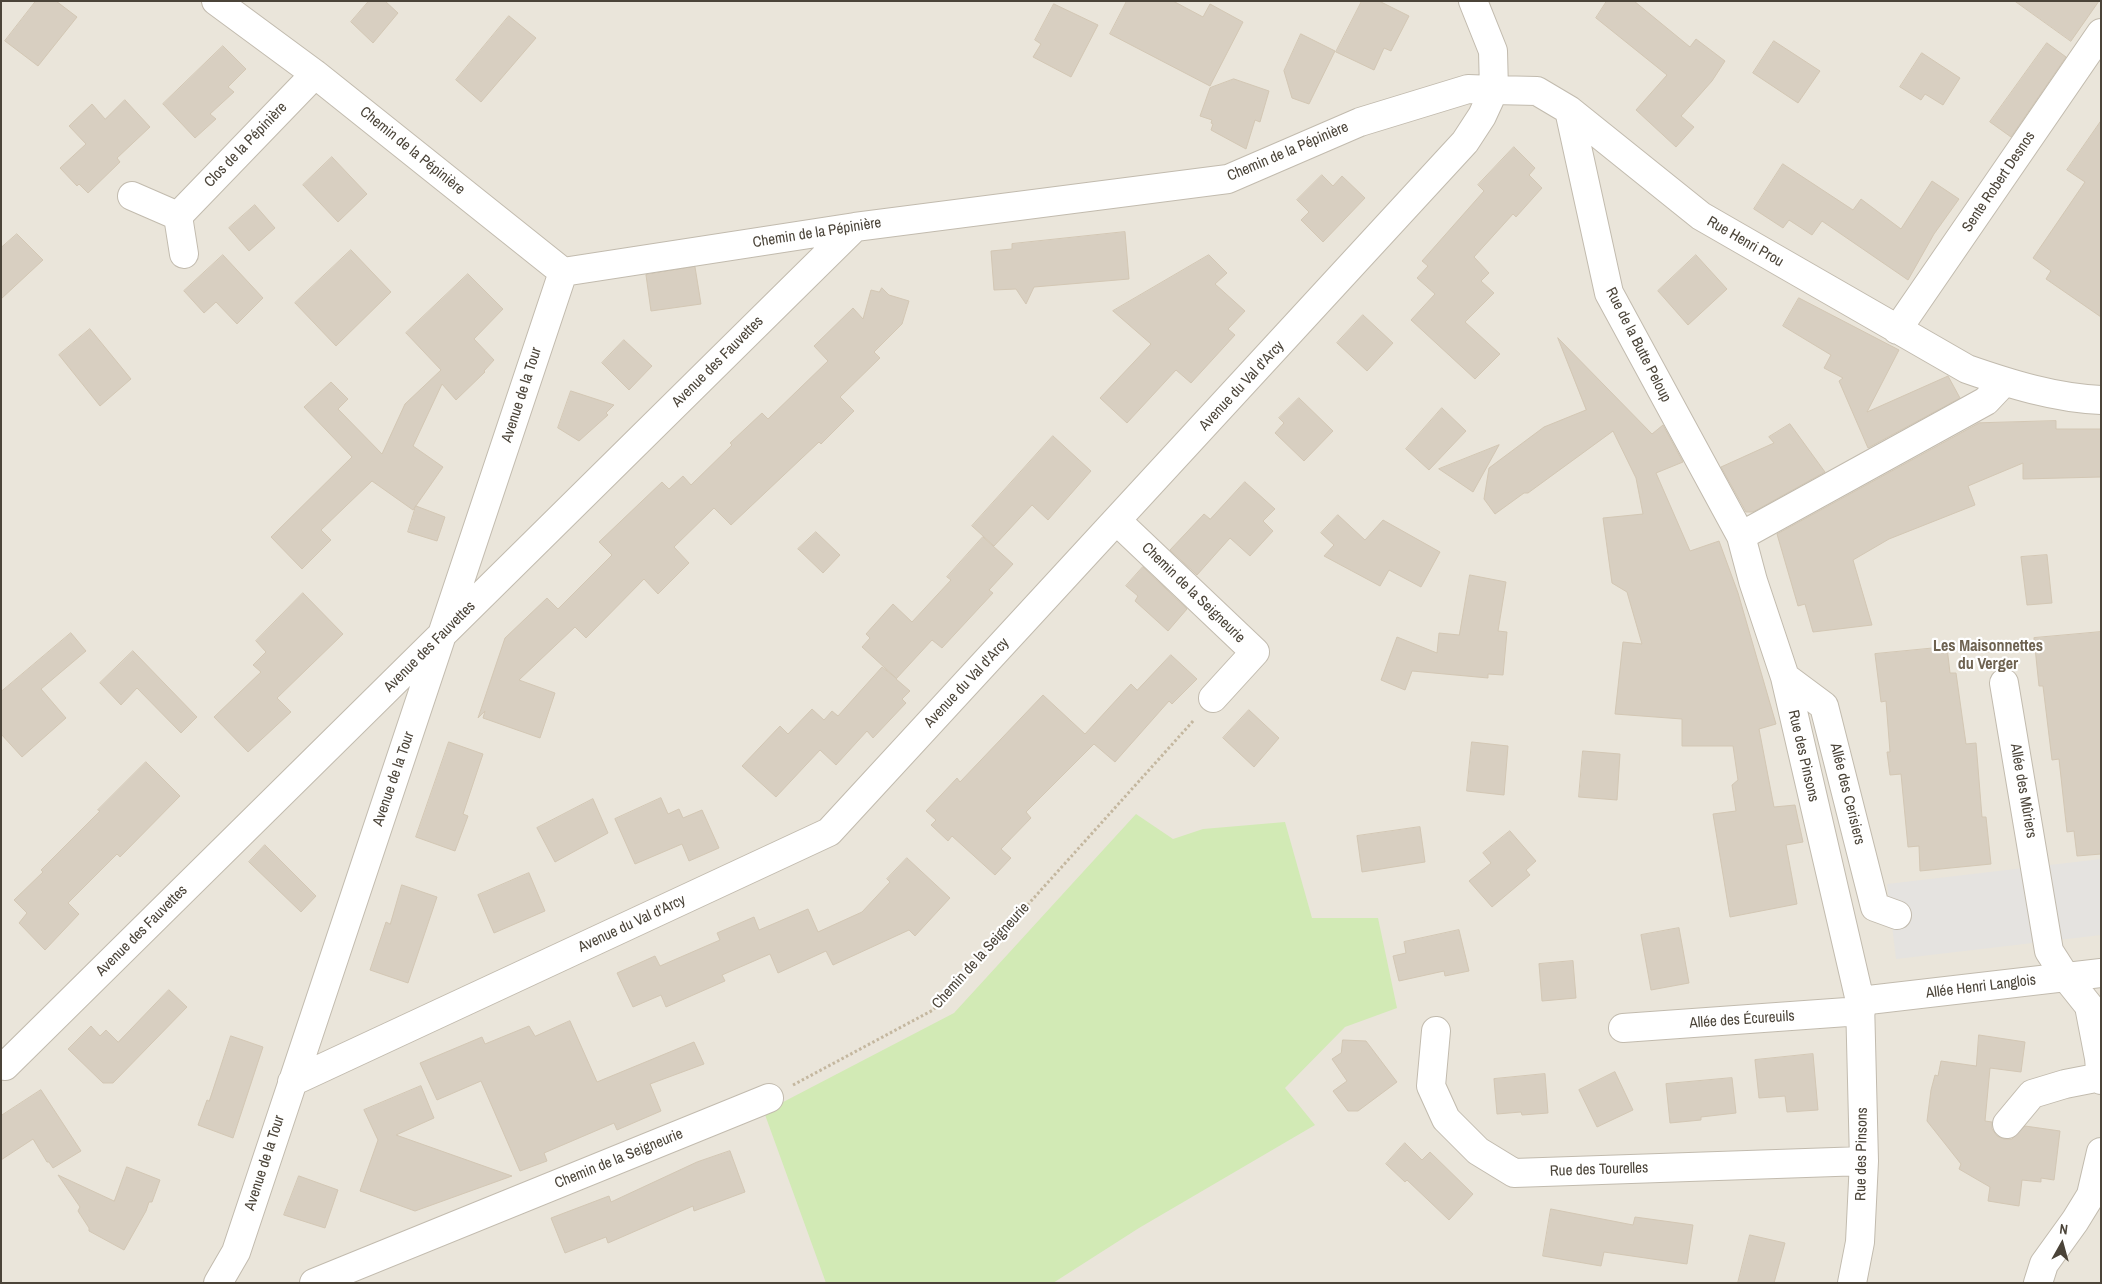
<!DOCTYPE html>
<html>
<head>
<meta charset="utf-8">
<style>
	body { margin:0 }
	#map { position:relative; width:2102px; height:1284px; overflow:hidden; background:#f6f3ec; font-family:"Archivo Narrow",sans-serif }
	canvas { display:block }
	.frame { position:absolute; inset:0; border:2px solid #4b4439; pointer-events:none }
	.north { position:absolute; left:2037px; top:1219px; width:50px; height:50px; -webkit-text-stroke:4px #fff; paint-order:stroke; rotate:7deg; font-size:14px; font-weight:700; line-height:20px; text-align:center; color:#4b4439 }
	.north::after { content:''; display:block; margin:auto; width:18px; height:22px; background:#4b4439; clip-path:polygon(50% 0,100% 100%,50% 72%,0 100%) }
</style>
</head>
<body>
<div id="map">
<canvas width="2102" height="1284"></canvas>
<div class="frame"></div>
<div class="north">N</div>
</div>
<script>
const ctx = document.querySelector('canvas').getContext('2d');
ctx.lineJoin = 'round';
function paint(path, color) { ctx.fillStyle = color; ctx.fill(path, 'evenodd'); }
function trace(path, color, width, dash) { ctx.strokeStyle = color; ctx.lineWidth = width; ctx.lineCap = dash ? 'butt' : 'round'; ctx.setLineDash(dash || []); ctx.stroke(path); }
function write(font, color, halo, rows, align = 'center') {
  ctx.font = font + ' "Archivo Narrow",sans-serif'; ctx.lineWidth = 4.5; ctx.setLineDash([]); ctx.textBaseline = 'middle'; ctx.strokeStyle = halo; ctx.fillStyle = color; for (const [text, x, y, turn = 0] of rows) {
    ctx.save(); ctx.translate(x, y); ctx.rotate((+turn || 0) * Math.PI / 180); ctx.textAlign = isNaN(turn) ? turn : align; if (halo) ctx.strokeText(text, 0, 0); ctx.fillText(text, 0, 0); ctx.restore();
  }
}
paint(new Path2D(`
	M1 1H2101V1283H1Z`), '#eae5da');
paint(new Path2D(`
	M1136 814 1173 839 1203 829 1285 822 1312 918H1378L1397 1008 1345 1027 1285 1088 1315 1125 1139 1228 1053 1283H826L764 1112 954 1013Z`), '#d2eab5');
paint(new Path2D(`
	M2101 859V935L1896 959 1887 884Z`), '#e5e3e0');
const building = new Path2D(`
	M36 1H56L77 17 38 66 5 41Z
	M369 1H385L398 13 373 43 351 22Z
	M1127 1H1173L1203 17 1210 4 1243 22 1210 86 1110 34Z
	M1362 1H1379L1409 16 1391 51 1384 48 1374 70 1336 52Z
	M1607 1H1634L1690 47 1696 39 1725 61 1712 81 1681 116 1694 127 1676 147 1636 110 1667 75 1596 18Z
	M2015 1H2099L2071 41Z
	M1054 4 1098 25 1071 77 1033 57 1041 44 1035 40Z
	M509 16 536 38 481 102 456 80Z
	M1301 34 1335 51 1309 104 1292 98 1284 71Z
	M1774 41 1820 71 1798 103 1753 73Z
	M2047 43 2066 57 2011 137 1990 122Z
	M223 46 246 69 228 87 234 92 210 114 216 119 195 138 163 104Z
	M1922 53 1960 78 1943 105 1925 94 1921 100 1900 87Z
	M1234 79 1269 91 1260 122 1255 120 1246 149 1211 130 1213 124 1211 123 1212 120 1200 116 1210 88Z
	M125 100 150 127 117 158 120 162 88 193 79 184 77 186 60 168 86 144 69 126 92 104 105 119Z
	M2101 121V317L2046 279 2051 271 2033 258 2085 182 2067 170Z
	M1514 147 1535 168 1529 175 1542 188 1516 217 1513 214 1474 257 1489 273 1481 281 1494 293 1465 322 1500 354 1475 379 1411 320 1435 294 1417 278 1428 266 1422 261 1484 191 1478 185Z
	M332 157 367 194 338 222 303 185Z
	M1783 164 1853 210 1861 199 1901 229 1932 181 1959 199 1934 234 1908 280 1822 221 1812 235 1789 220 1783 228 1754 209Z
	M1322 175 1333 186 1342 176 1365 198 1323 242 1301 220 1309 212 1297 200Z
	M255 205 275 228 249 251 229 228Z
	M1125 232 1129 279 1034 287 1026 304 1016 289 994 290 991 251 1012 249V244Z
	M17 234 43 260 1 299V248Z
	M351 250 391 292 336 346 295 303Z
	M223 255 263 298 237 324 216 302 204 313 184 291Z
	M1209 255 1227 273 1215 284 1245 311 1228 329 1235 335 1191 383 1176 370 1127 423 1100 398 1151 344 1113 311Z
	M1696 255 1727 289 1688 325 1658 291Z
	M695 267 701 304 651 311 646 275Z
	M468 274 503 309 474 339 494 360 484 371 485 372 456 400 442 384 413 446 443 467 413 510 372 481 321 530 331 540 302 569 271 537 352 457 304 407 331 382 348 399 338 409 382 454 405 404 441 370 406 333Z
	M882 288 889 295 909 301 902 324 874 352 880 358 840 397 854 411 821 444 819 442 731 525 714 508 674 547 689 563 658 594 644 579 586 638 575 627 519 680 555 693 540 738 483 718 485 711 478 718 505 638 547 598 558 609 612 555 599 542 662 482 669 489 683 476 691 485 732 445 730 443 762 413 768 419 828 361 814 346 853 308 863 319 871 290 879 292Z
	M1799 298 1899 350 1867 412 1948 376 1960 398 1868 448 1839 381 1843 378 1824 368 1831 355 1783 326Z
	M1363 315 1393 343 1367 371 1337 343Z
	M90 329 131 379 100 406 59 355Z
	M1558 338 1652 434 1663 425 1683 462 1656 473 1690 551 1719 541 1738 593 1776 724 1759 729 1774 807 1795 805 1803 842 1786 845 1797 904 1730 917 1713 814 1736 811 1732 785 1738 780 1733 746H1682V719L1615 714 1623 642 1642 644 1627 592 1612 583 1603 518 1643 514 1636 478 1613 431 1528 493H1524L1495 514 1484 499 1489 468 1544 427 1586 410Z
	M624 340 652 366 629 390 602 363Z
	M571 391 614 405 606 413 608 415 579 441 558 428Z
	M1299 398 1333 431 1304 461 1275 433 1284 423 1279 418Z
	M1442 408 1466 431 1429 470 1406 449Z
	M2056 421V429H2101V477L2023 479V463L1968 486 1975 505 1889 539 1853 560 1872 625 1813 632 1805 604 1798 606 1777 534 1979 423Z
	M1790 424 1825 472 1753 512H1746L1721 467 1774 443 1769 437Z
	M1053 436 1091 471 1048 520 1032 505 994 546 972 526Z
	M1499 445 1473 492 1439 469Z
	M1245 482 1275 509 1263 521 1273 531 1250 556 1230 538 1197 575 1170 550 1204 514 1210 519Z
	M416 506 445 517 437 541 408 532Z
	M1338 515 1365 540 1383 520 1440 552 1421 587 1389 570 1380 586 1324 556 1334 545 1321 533Z
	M816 532 840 555 823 573 798 549Z
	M983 537 1013 564 989 590 993 593 942 648 932 640 896 679 910 691 902 699 906 703 873 738 867 731 836 765 820 750 776 797 742 766 780 726 788 734 812 709 824 720 832 711 838 716 882 667 896 678 862 647 870 638 866 634 893 604 912 622 951 580 947 577Z
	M2047 555 2052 603 2027 605 2021 557Z
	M1143 567 1187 609 1168 631 1135 601 1138 596 1126 586Z
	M1470 575 1506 582 1498 631 1507 632 1503 675 1488 674V678L1412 671 1405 690 1381 680 1397 637 1437 653 1439 633 1459 635Z
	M303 593 343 634 277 698 291 712 248 752 214 717 261 672 253 665 266 652 256 641Z
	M2101 632V854L2077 856 2074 831 2067 832 2059 759 2052 760 2043 686H2039L2034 638Z
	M71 633 86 651 41 689 66 718 22 757 1 734V692Z
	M1947 647 1950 673H1956L1966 744 1976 743 1982 817H1986L1991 864 1920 871 1919 846 1908 847 1901 774 1890 775 1887 752H1890L1886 701 1881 702 1875 654Z
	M133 651 197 717 181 733 137 688 121 705 100 683Z
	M1171 655 1197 679 1172 704 1169 701 1115 762 1094 744 1026 812 1031 818 1001 849 1011 858 995 875 952 836 948 841 931 825 936 820 926 811 957 778 960 782 1043 695 1085 734 1131 684 1137 690Z
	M1249 710 1279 738 1254 767 1223 738Z
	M449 742 483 754 463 814 468 816 455 851 416 837Z
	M1472 742 1508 746 1504 795 1467 791Z
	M1583 751 1620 754 1617 800 1579 797Z
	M146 762 180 796 120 857 117 854 68 903 79 914 45 950 19 923 27 913 14 900 43 872 41 870 100 811 98 810Z
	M661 798 668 814 679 809 683 818 702 810 719 848 689 861 682 844 635 864 615 819Z
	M593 799 608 833 555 862 537 828Z
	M1420 827 1425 862 1362 872 1357 836Z
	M1510 831 1536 861 1526 870 1530 875 1492 907 1469 881 1491 863 1483 853Z
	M265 845 316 896 301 912 249 862Z
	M907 858 950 898 915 936 909 930 833 965 826 951 778 973 770 954 722 975 725 981 666 1007 661 995 633 1007 617 973 655 956 660 966 720 940 717 933 754 917 759 930 808 909 818 932 862 912 890 882 887 879Z
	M529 873 545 911 494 933 478 895Z
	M402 885 437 897 408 983 370 970 386 922 390 924Z
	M1679 928 1689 983 1651 990 1641 935Z
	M1459 930 1469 971 1445 976 1444 971 1399 981 1393 956 1406 953 1404 942Z
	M1573 961 1576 998 1542 1001 1539 964Z
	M169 990 187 1007 113 1083H103L68 1049 91 1026 100 1036 106 1030 118 1042Z
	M570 1021 597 1082 694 1042 704 1064 650 1084 661 1111 617 1130 614 1123 544 1153 547 1161 520 1171 481 1081 437 1100 420 1063 482 1037 485 1044 529 1026 535 1036Z
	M1979 1035 2025 1042 2021 1072 1990 1068 1985 1121 1992 1122V1129L1997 1136 2004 1139H2012L2025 1126 2060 1131 2054 1180 2041 1178V1182L2022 1180 2019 1206 1988 1201 1990 1187 1959 1169 1961 1164 1927 1121 1931 1090 1935 1075 1938 1076 1941 1061 1976 1066Z
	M231 1036 263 1047 233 1138 198 1125 207 1100 209 1101Z
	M1343 1040 1366 1041 1397 1082 1358 1111H1348L1333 1091 1347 1081 1332 1059 1341 1053Z
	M1813 1054 1818 1110 1787 1112 1785 1096 1759 1098 1755 1060Z
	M1615 1072 1633 1110 1597 1127 1579 1090Z
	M1545 1074 1548 1113 1522 1115 1521 1112 1497 1114 1494 1079Z
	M1732 1078 1736 1113 1701 1117V1120L1670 1123 1666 1084Z
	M421 1086 434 1118 396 1135 512 1176 415 1211 360 1191 378 1140 364 1110Z
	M41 1090 81 1151 53 1168 49 1162H47L33 1139 1 1160V1116Z
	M1405 1143 1422 1160 1430 1152 1473 1194 1449 1220 1407 1180 1405 1182 1386 1164Z
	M730 1151 745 1192 694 1211 693 1206 608 1243 606 1237 565 1253 551 1218 609 1196 611 1202 697 1162Z
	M127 1167 160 1180 152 1202H149L146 1211 124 1250 89 1231V1228L78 1211 80 1207 58 1175 114 1201Z
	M299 1176 338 1190 325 1228 284 1215Z
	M1551 1209 1633 1225 1635 1217 1693 1225 1687 1264 1604 1252 1601 1266 1543 1256Z
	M1750 1235 1785 1243 1774 1283H1738Z`);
paint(building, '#d8cfc1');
trace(building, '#d3c7b4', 1);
const minor = new Path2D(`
	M216 1 315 74 563 272 855 227 1228 179 1360 122 1468 89 1494 90 1482 116 1465 142 829 832 292 1082
	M1473 1 1493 51 1494 90 1537 91 1569 110 1701 216 1967 369C2010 384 2055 398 2101 400
	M1569 110 1609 293 1741 536 1753 581 1785 677 1860 1001 1864 1161 1860 1242 1852 1283
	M132 196 178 216
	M184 254 178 216 315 74
	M1897 330 2101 33
	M1117 521 1255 652 1213 698
	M1741 536 1986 401 2004 382
	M1785 677 1824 706 1875 907 1897 915
	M2004 683 2049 951 2065 976 2089 1006 2099 1058 2101 1080
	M1860 1001 2101 973
	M1623 1028 1861 1011
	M1436 1031 1431 1086 1446 1119 1478 1151 1514 1173 1864 1161
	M5 1066 855 227
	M2007 1124 2032 1094 2065 1084 2101 1077
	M218 1283 236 1252 563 272
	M314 1283 769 1098
	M2038 1283 2044 1264 2075 1221 2091 1195 2101 1152`);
trace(minor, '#c2bbae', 30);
trace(new Path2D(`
	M793 1085 933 1010 1194 720`), '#c4b79f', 3, [2.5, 2.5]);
trace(minor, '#fff', 28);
write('15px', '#4b4439', '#fff', [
	["Clos de la Pépinière",246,145,-46],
	["Chemin de la Pépinière",412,151,39],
	["Chemin de la Pépinière",1288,152,-23],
	["Sente Robert Desnos",1999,182,-56],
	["Chemin de la Pépinière",817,233,-9],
	["Rue Henri Prou",1745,242,30],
	["Rue de la Butte Peloup",1638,345,63],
	["Avenue des Fauvettes",718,362,-45],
	["Avenue du Val d'Arcy",1242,386,-47],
	["Avenue de la Tour",522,395,-72],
	["Chemin de la Seigneurie",1193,593,44],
	["Avenue des Fauvettes",430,647,-45],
	["Avenue du Val d'Arcy",967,683,-47],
	["Rue des Pinsons",1803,756,77],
	["Avenue de la Tour",394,779,-71],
	["Allée des Mûriers",2023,791,80],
	["Allée des Cerisiers",1847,794,76],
	["Avenue du Val d'Arcy",632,924,-25],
	["Avenue des Fauvettes",142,931,-45],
	["Chemin de la Seigneurie",981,956,-48],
	["Allée Henri Langlois",1981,987,-7],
	["Allée des Écureuils",1742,1020,-4],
	["Rue des Pinsons",1862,1154,-89],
	["Chemin de la Seigneurie",619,1159,-22],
	["Avenue de la Tour",265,1163,-72],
	["Rue des Tourelles",1599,1170,-2]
]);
write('bold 16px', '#6e6250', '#fff', [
	["Les Maisonnettes",1988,647],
	["du Verger",1988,665]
]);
</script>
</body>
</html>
